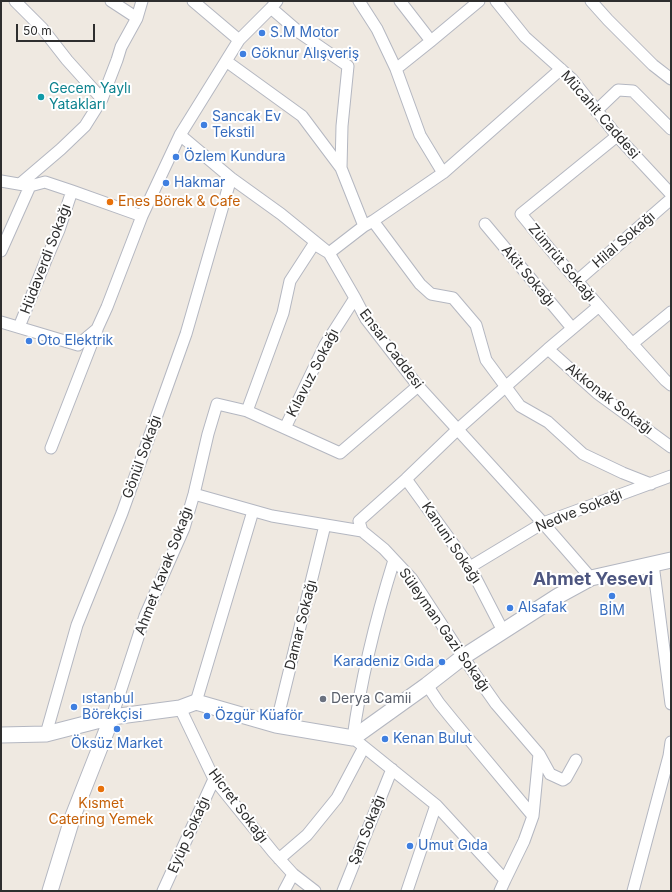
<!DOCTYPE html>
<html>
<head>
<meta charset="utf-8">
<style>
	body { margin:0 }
	#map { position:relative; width:672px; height:892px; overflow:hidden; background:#efe9e1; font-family:Inter,sans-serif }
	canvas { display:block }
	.frame { position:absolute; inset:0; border:2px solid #2e2e2e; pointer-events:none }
	.scale { position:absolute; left:16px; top:24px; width:79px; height:18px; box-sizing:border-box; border:2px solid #2e2e2e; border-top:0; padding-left:5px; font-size:12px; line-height:14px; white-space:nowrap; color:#2e2e2e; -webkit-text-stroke:3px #fff; paint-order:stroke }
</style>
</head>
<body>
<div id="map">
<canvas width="672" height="892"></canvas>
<div class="frame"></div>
<div class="scale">50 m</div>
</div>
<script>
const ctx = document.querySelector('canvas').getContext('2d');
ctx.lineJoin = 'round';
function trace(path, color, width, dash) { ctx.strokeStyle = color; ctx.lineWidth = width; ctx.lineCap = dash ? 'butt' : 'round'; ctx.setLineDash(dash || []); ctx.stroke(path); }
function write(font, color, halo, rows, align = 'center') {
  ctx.font = font + ' Inter,sans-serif'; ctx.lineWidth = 4; ctx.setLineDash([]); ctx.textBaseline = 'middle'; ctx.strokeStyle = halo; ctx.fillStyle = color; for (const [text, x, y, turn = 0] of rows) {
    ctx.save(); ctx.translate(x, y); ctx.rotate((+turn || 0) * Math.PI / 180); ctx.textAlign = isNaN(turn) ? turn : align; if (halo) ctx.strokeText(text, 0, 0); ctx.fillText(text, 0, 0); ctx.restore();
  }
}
const street = new Path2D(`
	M15 1 42 28 67 60 102 99
	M111 1 137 18
	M193 1 239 40
	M359 1 377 29 396 69 420 135 443 173 561 69
	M400 1 431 41
	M496 1 525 37 572 79 617 136 671 194
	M591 1 608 20 653 65 671 79
	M271 8 300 33 348 66 342 126 341 168 364 226
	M226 61 302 116 341 168
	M396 69 431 41 479 1
	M596 111 618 90 633 91 671 129
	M180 135 231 178 281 214 329 253 355 298 366 319 418 386 543 523 591 578
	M617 136 521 214C567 271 616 326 665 380L671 385
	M1 181 30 186 45 182 72 191 142 216
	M20 184 61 149 85 126 102 99 117 60 121 47 137 18 142 1
	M373 221 420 284 431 294 453 298 476 325 486 360 520 406 548 422 583 454 623 473 651 484
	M485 224 572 328
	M1 251 30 186
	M577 281 671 199
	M1 322 78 345 97 329 107 307 142 216 180 135 239 40 271 8 277 1
	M19 327 46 260 59 230 72 191
	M632 344 671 312
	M548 349 597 393 671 447
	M247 411 283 313 290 281 314 244 329 253 364 226 373 221 443 173
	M285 428 325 345 355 298
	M51 448 97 330
	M406 479 470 567 503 631
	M194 494 272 516 362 531 384 549 412 579 463 657 496 704 539 754 550 774 563 780 566 778 576 760
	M362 531 359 521 406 479 458 429 548 349 599 306
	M394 560C376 618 361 678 353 738L436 805 407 891
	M653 564 671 704
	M470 567 543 523 671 476
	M427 685 439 703 452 719 533 816
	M196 702 253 511
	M180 708 214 779 273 852 293 874 315 891
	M112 717 145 616 184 528 194 494 208 434 217 404 247 411 340 453 418 386
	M276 725 325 525
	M46 734 77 625 122 513 186 334 231 178
	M436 805 505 880
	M279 859 307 835 337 798 364 747
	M163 891 214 779
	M284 891 293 874
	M343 891 392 769
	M500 891 505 880 524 841 533 816 539 754
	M633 891 669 756 671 742`);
const secondary = new Path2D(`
	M1 735 46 734 112 717 180 708 196 702 276 725 353 738 427 685 463 657 558 596 591 578 671 560
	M50 891 73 816 112 717`);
trace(street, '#b4b7c1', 13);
trace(secondary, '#b4b7c1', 17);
trace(street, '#fff', 11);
trace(secondary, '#fff', 15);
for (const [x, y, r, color] of [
	[262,33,4,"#3f7fe0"],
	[243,54,4,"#3f7fe0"],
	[41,97,4,"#0f9aa8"],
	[204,125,4,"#3f7fe0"],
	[176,157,4,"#3f7fe0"],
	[166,183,4,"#3f7fe0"],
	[110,202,4,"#e8710a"],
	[29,341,4,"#3f7fe0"],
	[612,596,4,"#3f7fe0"],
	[510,608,4,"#3f7fe0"],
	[442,662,4,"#3f7fe0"],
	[323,699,4,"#6b7280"],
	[74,707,4,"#3f7fe0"],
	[207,716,4,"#3f7fe0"],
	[117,729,4,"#3f7fe0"],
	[385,739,4,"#3f7fe0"],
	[101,789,4,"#e8710a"],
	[410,846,4,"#3f7fe0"]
]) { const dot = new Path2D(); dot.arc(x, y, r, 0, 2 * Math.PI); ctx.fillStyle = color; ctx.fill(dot); trace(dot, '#fff', 1.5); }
write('14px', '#366cbe', '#fff', [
	["S.M Motor",270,33],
	["Göknur Alışveriş",251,54],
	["Sancak Ev",212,117],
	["Tekstil",212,133],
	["Özlem Kundura",184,157],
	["Hakmar",174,183],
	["Oto Elektrik",37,341],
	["Alsafak",518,608],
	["BİM",612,611,"center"],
	["Karadeniz Gıda",434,662,"right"],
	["ıstanbul",82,699],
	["Börekçisi",82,715],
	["Özgür Küaför",215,716],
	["Kenan Bulut",393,739],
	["Öksüz Market",117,744,"center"],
	["Umut Gıda",418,846]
], 'left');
write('14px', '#0d838f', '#fff', [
	["Gecem Yaylı",49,89],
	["Yatakları",49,105]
], 'left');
write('14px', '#2e2e2e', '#fff', [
	["Mücahit Caddesi",600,115,49],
	["Hilal Sokağı",624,240,-41],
	["Hüdaverdi Sokağı",46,259,-69],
	["Zümrüt Sokağı",562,263,50],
	["Akit Sokağı",528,276,50],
	["Ensar Caddesi",391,349,53],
	["Kılavuz Sokağı",313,373,-63],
	["Akkonak Sokağı",609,399,38],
	["Gönül Sokağı",142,457,-70],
	["Nedve Sokağı",579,511,-22],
	["Kanuni Sokağı",451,543,56],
	["Ahmet Kavak Sokağı",164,571,-69],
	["Damar Sokağı",301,625,-76],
	["Süleyman Gazi Sokağı",444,630,55],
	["Hicret Sokağı",238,806,53],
	["Şan Sokağı",367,830,-68],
	["Eyüp Sokağı",189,835,-66]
]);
write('14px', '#c56008', '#fff', [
	["Enes Börek & Cafe",118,202],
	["Kısmet",101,804,"center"],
	["Catering Yemek",101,820,"center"]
], 'left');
write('14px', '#5b616d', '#fff', [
	["Derya Camii",331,699]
], 'left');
write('bold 18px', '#4d5680', '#fff', [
	["Ahmet Yesevi",593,580]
]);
</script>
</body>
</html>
